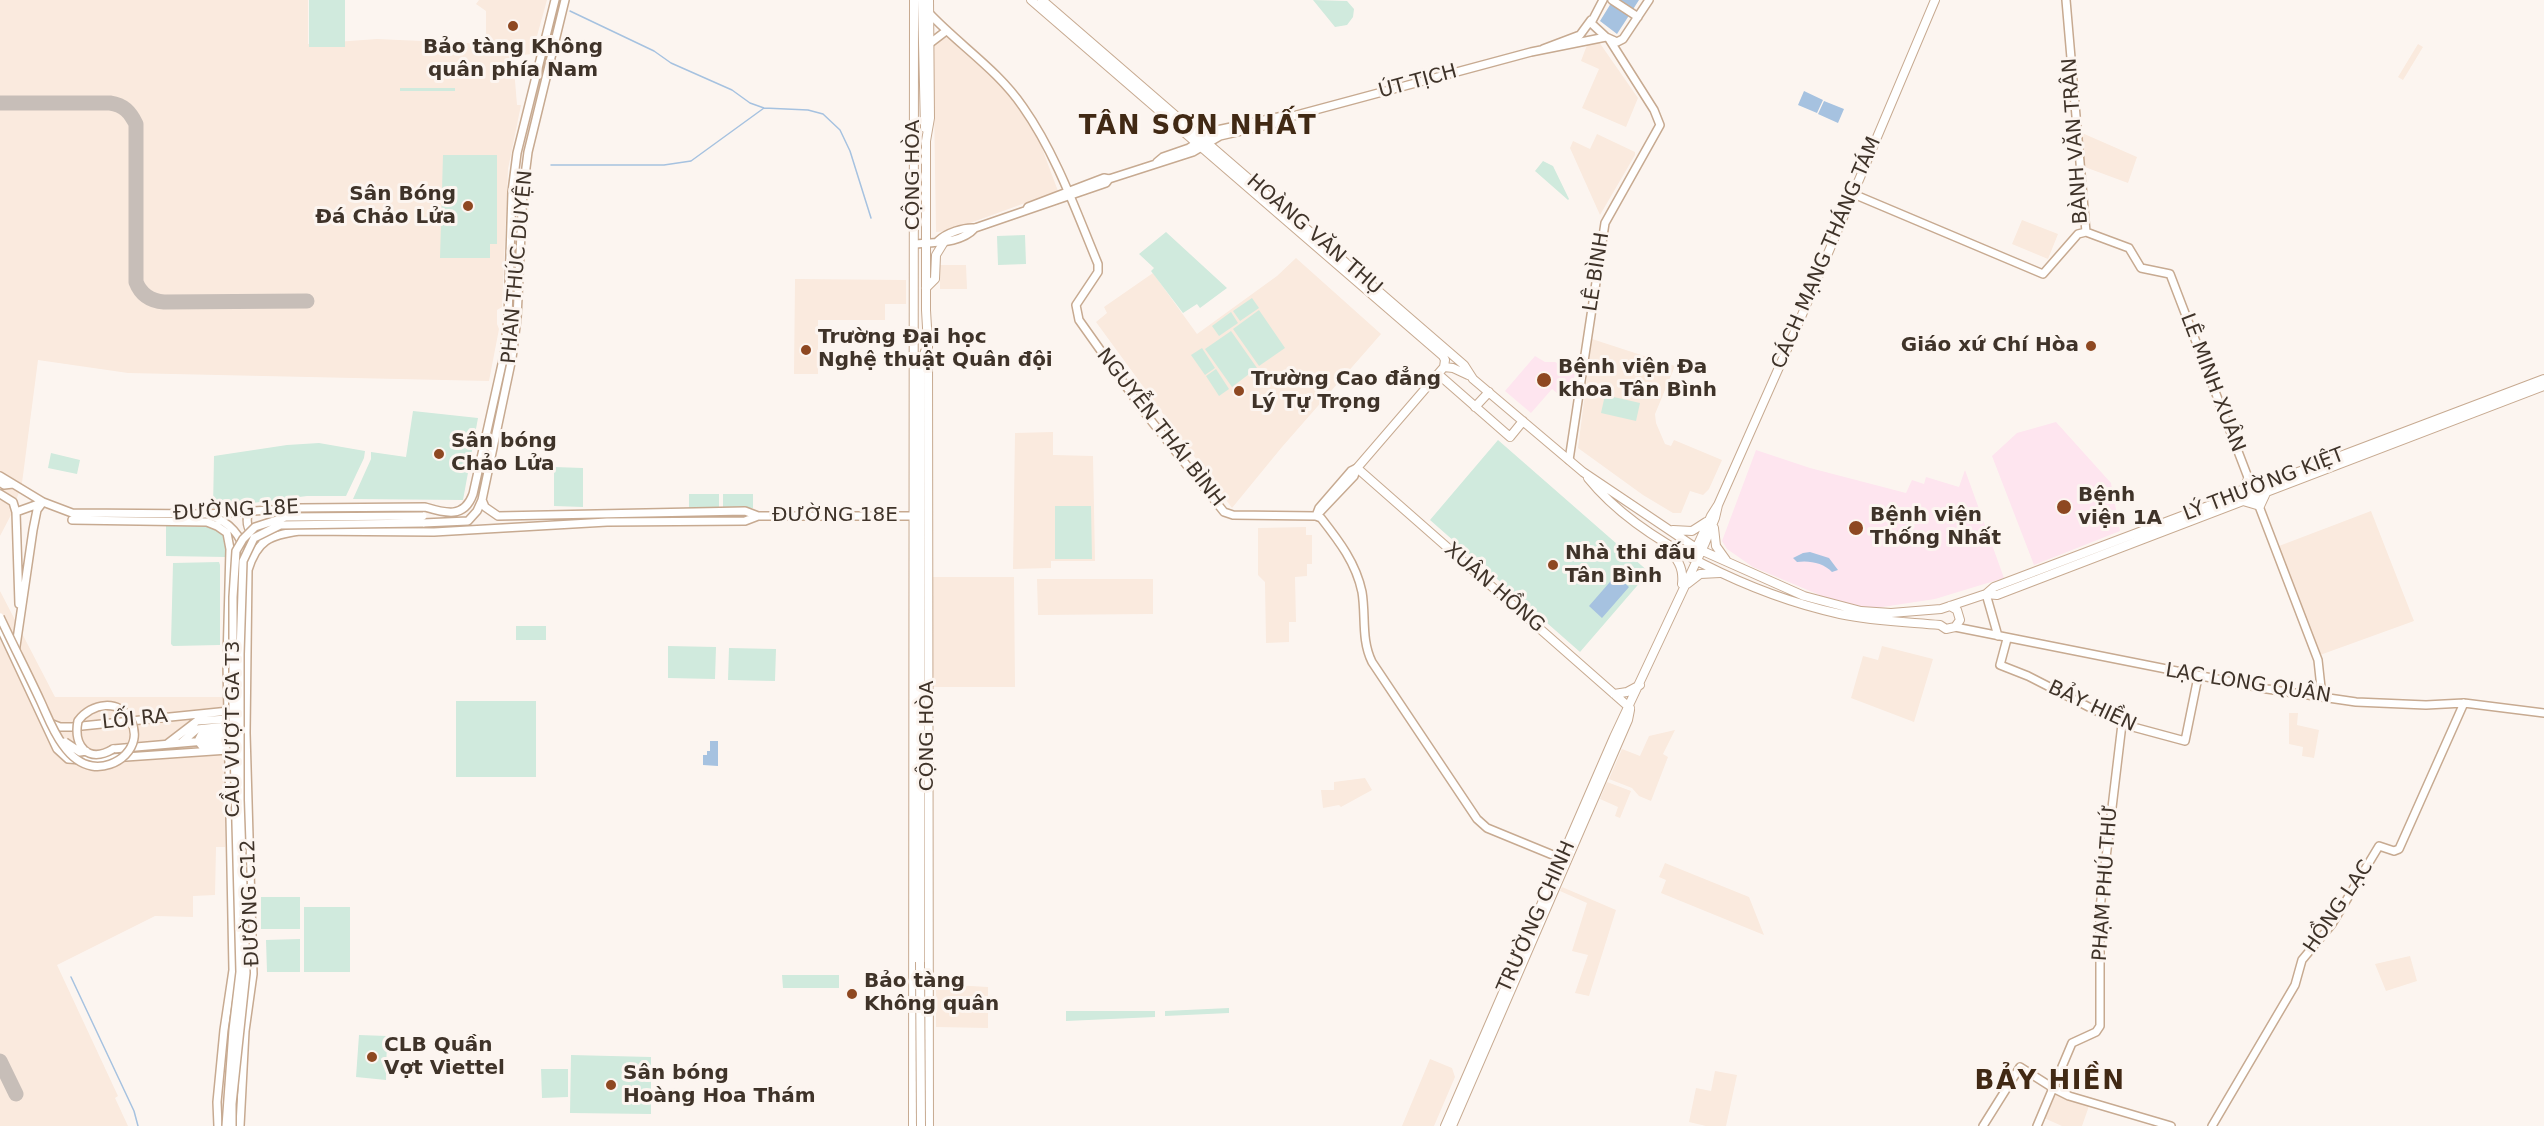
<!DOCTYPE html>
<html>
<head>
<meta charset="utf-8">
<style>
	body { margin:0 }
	canvas { display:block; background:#fcf5f0 }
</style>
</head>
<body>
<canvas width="2544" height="1126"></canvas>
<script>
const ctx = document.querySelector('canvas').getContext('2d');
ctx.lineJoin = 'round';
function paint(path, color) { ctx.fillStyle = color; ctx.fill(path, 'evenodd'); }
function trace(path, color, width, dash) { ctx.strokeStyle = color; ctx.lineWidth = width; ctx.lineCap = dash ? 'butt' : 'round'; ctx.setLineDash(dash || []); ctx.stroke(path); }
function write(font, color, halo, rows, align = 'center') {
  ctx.font = font + ' "DejaVu Sans",sans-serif'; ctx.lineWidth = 6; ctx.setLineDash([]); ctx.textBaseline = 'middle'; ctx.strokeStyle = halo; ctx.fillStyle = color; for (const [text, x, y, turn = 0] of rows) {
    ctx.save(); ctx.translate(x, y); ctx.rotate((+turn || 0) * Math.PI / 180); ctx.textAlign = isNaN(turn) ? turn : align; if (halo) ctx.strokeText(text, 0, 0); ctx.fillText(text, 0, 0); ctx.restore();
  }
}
paint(new Path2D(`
	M0 0H308V44L377 39 511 45 486 41V11L476 4 479 0H547L532 54 513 56 517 105H521L508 169 502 307 497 310V324L499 329 489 381 128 373 38 360 22 483 12 513 0 536Z
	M946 35 987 70 1014 101 1040 143 1058 191 948 231 936 232 933 42Z
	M1599 42 1638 98 1626 127 1582 108 1599 69 1581 61 1587 45Z
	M2418 44 2423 47 2403 80 2398 77Z
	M2082 133 2137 157 2128 183 2082 166Z
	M1597 134 1635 152V155L1600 215 1570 148 1573 141 1590 149Z
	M2022 220 2058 234 2048 259 2012 244Z
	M1296 258 1381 334 1282 447 1232 508 1096 322 1107 313 1104 307 1153 273 1197 334 1277 276Z
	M940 265H966L967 289H940Z
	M795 279 906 280V304H885V320H818V374H794Z
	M1592 339 1675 366 1655 414 1656 423 1665 444 1671 446 1674 440 1722 460 1709 489 1703 495 1690 491 1681 513H1673L1643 495 1578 448Z
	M1053 432V455L1093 456 1095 561H1051V568L1013 569 1015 433Z
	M2371 511 2414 621 2320 655 2279 546Z
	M1306 527V535H1312V564H1307V576L1295 577 1296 622H1289V642L1266 643 1265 582 1258 575V528Z
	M932 577H1014L1015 687H933Z
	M1037 579H1153V614L1038 615Z
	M0 591 55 697H224L225 847H216L215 895 193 896V917L155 916 57 965 118 1096 115 1098 128 1126H0Z
	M1882 646 1933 659 1914 722 1851 698 1863 656 1878 660Z
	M2289 713H2298L2297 725 2319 730 2314 758 2302 756 2303 747 2289 744Z
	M1675 730 1663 754 1668 757 1651 801 1639 796 1632 788 1609 779 1622 749 1640 756 1649 736Z
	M1365 778 1372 790 1341 807 1339 805 1323 808 1321 790H1334V782Z
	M1607 782 1631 791 1620 818 1615 816 1618 807 1600 799Z
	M1665 863 1749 897 1764 935 1661 893 1666 880 1659 877Z
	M1562 887 1616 910 1589 996 1575 993 1588 955 1572 951 1587 903 1560 891Z
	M2410 956 2417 981 2386 991 2375 964Z
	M936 984 988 987V1028L936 1027Z
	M1430 1059 1452 1068 1455 1077 1434 1126H1402Z
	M1715 1071 1737 1075 1726 1126H1706L1689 1122 1696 1088 1711 1091Z
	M2055 1093 2089 1106 2082 1126H2062L2044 1118Z`), '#faeade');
paint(new Path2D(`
	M1535 356 1545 362H1555L1575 371 1573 390 1564 399 1552 389 1531 413 1505 391Z
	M2056 422 2111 483 2120 531 2034 565 1992 456 2017 433Z
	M1756 450 1810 468 1906 493 1912 480 1924 484 1926 477 1959 487 1965 470 2004 578 1935 599 1869 609 1829 599 1753 567 1727 549 1722 541Z`), '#fee5ef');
paint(new Path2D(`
	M309 0H345V47H309Z
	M1313 0 1347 1 1354 9 1353 17 1347 25 1335 27Z
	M400 88H455V91H400Z
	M443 155H497V244H490V258H440Z
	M1543 161 1553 166 1569 199 1568 200 1535 171Z
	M1166 232 1227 288 1200 308 1197 304 1183 313 1151 271 1154 268 1139 254Z
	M1025 235 1026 264 998 265 997 236Z
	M1252 298 1259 308 1240 321 1233 311Z
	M1259 310 1285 348 1259 366 1233 329Z
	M1231 312 1238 323 1219 336 1212 326Z
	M1231 331 1257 368 1232 387 1205 349Z
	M1202 348 1215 368 1205 375 1191 355Z
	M1216 369 1229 389 1219 396 1206 376Z
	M1605 395 1640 403 1636 421 1601 413Z
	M413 411 478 418 463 500 353 499 371 459V452L406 457Z
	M1498 440 1649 572 1580 652 1430 520Z
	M319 443 365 451 364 458 346 496H307L213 508 214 456 287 445Z
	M51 453 80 460 77 474 48 468Z
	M554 467 583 468V507L554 506Z
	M689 494H719V508H689Z
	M723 494H753V508H723Z
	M1055 506H1091L1092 559H1055Z
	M166 526 226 527V557L166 556Z
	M219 562 220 565V645L173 646 171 644 173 563Z
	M516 626H546V640H516Z
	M668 646 716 647 715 679 668 678Z
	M729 648 776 649 775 681 728 680Z
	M456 701H536V777H456Z
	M261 897H300V929H261Z
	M304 907H350V972H304Z
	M300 939V972H267L266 940Z
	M782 975H839V988H783Z
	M1229 1008V1013L1165 1016V1011Z
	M1066 1011H1155V1017L1066 1021Z
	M359 1035 387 1036 386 1080 356 1077Z
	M571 1055 651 1057V1114L570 1113Z
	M541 1069H568V1097L542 1098Z`), '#d0eadd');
paint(new Path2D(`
	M1613 0H1639L1617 34 1600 21Z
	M1804 91 1823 100 1817 113 1798 105Z
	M1824 101 1844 109 1838 123 1818 114Z
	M1810 552 1829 558 1838 570 1832 572C1824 563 1809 560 1797 562L1793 558 1803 553Z
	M1616 575 1629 587 1602 618 1589 606Z
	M710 741H718V766L703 765V755H707V751H710Z`), '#a6c2e0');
trace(new Path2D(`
	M570 11 654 51 671 63 732 90 750 103 764 108 808 110 823 114 840 130 850 151 871 218
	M551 165H664L691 161 764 108
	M71 977 134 1111 138 1126`), '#a6c2e0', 1.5);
trace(new Path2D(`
	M0 103H110C124 105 130 112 136 124V282C141 295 151 301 164 302L307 301
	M0 1061 16 1094`), '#c7beb8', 15);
const secondary = new Path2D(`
	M1603 0 1591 23 1606 37 1617 42 1623 39 1649 0
	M1612 0 1638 17
	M2066 0 2086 232
	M929 13C959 45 998 70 1023 107 1056 154 1076 211 1098 264V272L1076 305 1079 320 1145 413 1224 512 1233 515 1316 516 1321 518C1339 541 1356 563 1362 592 1366 616 1361 640 1372 662L1477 819 1487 828 1565 860
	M929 44 946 31
	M1543 49 1580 35 1591 20
	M1157 162 1163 157 1189 148 1217 130 1283 116H1293
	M1851 193 2043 274 2078 234 2086 232
	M1027 209 1028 207 1104 178 1109 179 1193 152 1220 136 1285 121 1293 116 1531 52 1606 37
	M2086 232 2129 248 2141 268 2170 274 2318 660 2322 697
	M938 241C946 233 964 227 975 228L1106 183 1109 179
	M914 244C934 242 961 244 975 228
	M1569 460 1605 223 1660 125 1654 110 1609 39
	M0 476 43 502 72 513 207 514 301 508 425 507C445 513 464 519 473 494L504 355 508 318 512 192 517 153 555 0
	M0 482 4 485 13 484
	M0 494 13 502 16 512 19 604
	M482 500 485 507 498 516 745 511 758 516H913
	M16 512 41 503
	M248 513C245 528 250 536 266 540
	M210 515C230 523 241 534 246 556
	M1316 516 1319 508 1351 471 1357 468
	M1316 516 1354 476 1357 468
	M72 520 207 522 217 526 227 533 230 549 227 660H233
	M423 523 468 521 477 511 482 500 512 358 517 318 523 191 528 152 565 0
	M1986 594 1998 636
	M0 627 57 749 68 759 82 760 228 750
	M1955 627 2267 689 2356 702 2426 705 2464 703 2544 713
	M2007 639 2000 665 2028 676 2122 724 2185 741 2198 677
	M15 653 33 530 37 510 43 502
	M47 722 60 727H72L229 711
	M182 742 197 729 227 726
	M167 744 197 721 227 719
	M228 745 202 746 198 741 201 735 231 733
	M113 749 228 739
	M218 1126 217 1102 224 1030 233 970 227 663
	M240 1126 245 1031 253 974 246 733 248 570C257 540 270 535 300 531L434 532 607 522 745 521 758 516
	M1983 1126 2020 1067 2053 1088 2069 1096 2171 1126
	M2037 1126 2072 1043 2096 1032 2100 1026V908L2122 724
	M2212 1126 2295 985 2302 960 2332 924 2379 846 2394 851 2399 849 2464 703`);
const primary = new Path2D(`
	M922 0 925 128
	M1031 0 1443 356 1445 360 1444 367
	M1042 0 1464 365 1473 379 1583 472 1696 548 1804 596 1861 611 1891 613 1941 609 1986 594 1997 595 2544 386
	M926 288 935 279 936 255 944 242
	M1444 367 1357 468 1630 708
	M1444 367 1453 368 1468 375
	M1438 374 1510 437 1523 421
	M1475 407 1489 392
	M1588 478C1641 544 1758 596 1840 614 1873 621 1907 622 1940 625L1946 629 1955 627 1960 620 1957 610 1950 606
	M2240 494 2248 479 2266 484
	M2243 501 2260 506 2266 493
	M1714 528 1716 546 1726 560
	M1673 530 1692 531 1706 522
	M1665 546C1677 558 1684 567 1682 584
	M1695 551 1711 516 1718 505 1796 329 1935 0
	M1687 584 1700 574 1720 573
	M1986 594 1994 587 2544 379
	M1614 694 1627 692 1640 685
	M920 962V365L926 349
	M913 1126 914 0
	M929 1126 928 345 926 310V141L930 118 929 0
	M1445 1126 1614 737 1705 543 1715 518 1718 505
	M1452 1126 1628 720 1630 710`);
trace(secondary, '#c7aa91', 10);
trace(primary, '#c7aa91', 10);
trace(secondary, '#fff', 7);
trace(primary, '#fff', 8);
const secondaryBridge = new Path2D(`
	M0 617C13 645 27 672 40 700 47 715 53 732 63 745 70 755 80 764 92 766 116 770 144 747 131 721 120 698 91 703 78 721 73 746 88 764 113 749
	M65 742 80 752 86 751
	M226 1126 233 1030 240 972 233 712V597L236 551 243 539 255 527 286 517 423 516
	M232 1126V1104L246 973 240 800V654L243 561 254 538 280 525 423 523`);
const primaryBridge = new Path2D(`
	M920 962 921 1126`);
trace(secondaryBridge, '#c7aa91', 10, []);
trace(primaryBridge, '#c7aa91', 10, []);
trace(secondaryBridge, '#fff', 7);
trace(primaryBridge, '#fff', 8);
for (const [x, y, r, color] of [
	[513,26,6,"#8e4821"],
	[468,206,6,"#8e4821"],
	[2091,346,6,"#8e4821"],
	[806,350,6,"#8e4821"],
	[1544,380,8,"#8e4821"],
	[1239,391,6,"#8e4821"],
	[439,454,6,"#8e4821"],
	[2064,507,8,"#8e4821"],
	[1856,528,8,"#8e4821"],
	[1553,565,6,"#8e4821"],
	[852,994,6,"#8e4821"],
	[372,1057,6,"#8e4821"],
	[611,1085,6,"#8e4821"]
]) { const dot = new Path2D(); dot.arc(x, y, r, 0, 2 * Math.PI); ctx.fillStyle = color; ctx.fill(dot); trace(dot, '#fcf5f0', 2); }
write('bold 20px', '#3f3329', '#fcf5f0', [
	["Bảo tàng Không",513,48,"center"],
	["quân phía Nam",513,71,"center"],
	["Sân Bóng",456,195,"right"],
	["Đá Chảo Lửa",456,218,"right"],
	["Trường Đại học",818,338],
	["Nghệ thuật Quân đội",818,361],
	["Giáo xứ Chí Hòa",2079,346,"right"],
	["Bệnh viện Đa",1558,368],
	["khoa Tân Bình",1558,391],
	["Trường Cao đẳng",1251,380],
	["Lý Tự Trọng",1251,403],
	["Sân bóng",451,442],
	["Chảo Lửa",451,465],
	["Bệnh",2078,496],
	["viện 1A",2078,519],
	["Bệnh viện",1870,516],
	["Thống Nhất",1870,539],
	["Nhà thi đấu",1565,554],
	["Tân Bình",1565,577],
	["Bảo tàng",864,982],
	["Không quân",864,1005],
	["CLB Quần",384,1046],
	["Vợt Viettel",384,1069],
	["Sân bóng",623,1074],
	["Hoàng Hoa Thám",623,1097]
], 'left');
write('20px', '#3f3329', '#fcf5f0', [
	["ÚT TỊCH",1418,82,-15],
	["BÀNH VĂN TRÂN",2076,141,-94],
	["CỘNG HÒA",914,175,-90],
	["HOÀNG VĂN THỤ",1314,235,41],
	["CÁCH MẠNG THÁNG TÁM",1827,253,-67],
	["PHAN THÚC DUYỆN",518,267,-85],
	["LÊ BÌNH",1597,272,-81],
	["LÊ MINH XUÂN",2212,383,69],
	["NGUYỄN THÁI BÌNH",1160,428,52],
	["LÝ THƯỜNG KIỆT",2264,485,-21],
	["ĐƯỜNG 18E",236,511,-3],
	["ĐƯỜNG 18E",835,516],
	["XUÂN HỒNG",1494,588,41],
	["LẠC LONG QUÂN",2248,684,9],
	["BẢY HIỀN",2092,707,25],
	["LỐI RA",135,720,-6],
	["CẦU VƯỢT GA T3",234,729,-90],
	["CỘNG HÒA",928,736,-90],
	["PHẠM PHÚ THỨ",2106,883,-86],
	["ĐƯỜNG C12",251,903,-92],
	["HỒNG LẠC",2339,907,-56],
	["TRƯỜNG CHINH",1537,917,-66]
]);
ctx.letterSpacing = '1.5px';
write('bold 26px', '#412914', '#fcf5f0', [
	["TÂN SƠN NHẤT",1198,127],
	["BẢY HIỀN",2050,1082]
]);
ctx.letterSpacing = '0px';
</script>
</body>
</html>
